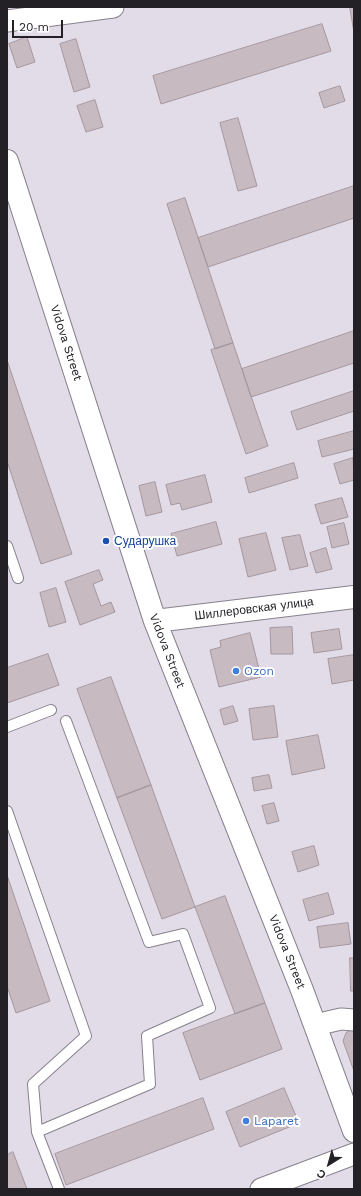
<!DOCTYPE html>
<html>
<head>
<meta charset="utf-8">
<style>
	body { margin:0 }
	#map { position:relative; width:361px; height:1196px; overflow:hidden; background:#e2dbe8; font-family:"Work Sans",sans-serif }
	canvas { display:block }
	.frame { position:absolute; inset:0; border:8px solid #242126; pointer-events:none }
	.north { position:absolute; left:309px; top:1144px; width:40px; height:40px; -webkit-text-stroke:3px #fff; paint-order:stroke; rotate:217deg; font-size:11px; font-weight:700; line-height:16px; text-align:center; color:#242126 }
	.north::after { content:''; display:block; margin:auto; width:14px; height:18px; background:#242126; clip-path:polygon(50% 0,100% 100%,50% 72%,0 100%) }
	.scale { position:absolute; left:12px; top:20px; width:51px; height:18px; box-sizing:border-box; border:2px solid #242126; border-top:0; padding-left:5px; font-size:12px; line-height:14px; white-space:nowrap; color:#242126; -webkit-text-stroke:3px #fff; paint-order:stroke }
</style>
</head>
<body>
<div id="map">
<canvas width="361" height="1196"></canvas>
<div class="frame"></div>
<div class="north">С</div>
<div class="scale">20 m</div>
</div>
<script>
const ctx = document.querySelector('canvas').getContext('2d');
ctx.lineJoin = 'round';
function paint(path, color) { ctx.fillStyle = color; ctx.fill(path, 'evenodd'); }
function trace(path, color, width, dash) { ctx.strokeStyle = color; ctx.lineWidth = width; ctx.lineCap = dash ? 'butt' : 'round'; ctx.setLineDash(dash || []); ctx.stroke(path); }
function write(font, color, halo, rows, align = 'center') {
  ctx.font = font + ' "Work Sans",sans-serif'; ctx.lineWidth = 4; ctx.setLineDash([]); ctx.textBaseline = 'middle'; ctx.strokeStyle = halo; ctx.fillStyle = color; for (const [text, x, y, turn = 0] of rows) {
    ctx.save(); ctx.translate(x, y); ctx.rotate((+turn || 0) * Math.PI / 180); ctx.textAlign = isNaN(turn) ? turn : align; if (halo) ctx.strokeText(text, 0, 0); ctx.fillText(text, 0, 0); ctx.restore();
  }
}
const building = new Path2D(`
	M350 7H354V32Z
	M322 24 331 51 161 104 153 76Z
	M27 37 35 62 17 68 9 44Z
	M76 39 90 87 74 92 60 44Z
	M340 86 345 101 324 108 319 93Z
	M95 100 103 127 86 132 77 106Z
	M238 118 257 186 238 191 220 123Z
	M354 186V218L208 267 198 238Z
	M185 198 233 343 215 349 167 204Z
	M354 331V363L251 397 242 369Z
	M233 343 268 446 246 454 211 350Z
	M7 360 72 554 41 564 7 461Z
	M354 391V411L297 430 291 412Z
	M354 431V449L322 457 318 441Z
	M353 458 354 480 340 484 334 464Z
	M294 463 298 478 249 493 245 478Z
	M205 475 212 502 182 510 180 503 171 505 166 485Z
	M155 482 162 512 146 516 139 486Z
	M342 498 348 517 321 524 315 505Z
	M216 522 222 544 177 556 171 534Z
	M344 523 349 544 332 548 327 527Z
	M266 533 276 570 248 577 239 539Z
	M300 535 308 566 290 570 282 538Z
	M326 548 332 569 316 573 310 553Z
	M99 570 103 580 93 584 101 606 111 602 115 612 80 625 65 582Z
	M56 588 66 622 49 627 40 593Z
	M292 627 293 654H271L270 628Z
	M339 629 342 649 314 653 311 633Z
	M250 633 261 677 219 687 210 650 221 647 220 641Z
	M48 654 59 685 7 703V668Z
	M354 655V680L332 684 328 659Z
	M111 677 151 785 117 798 77 689Z
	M233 706 238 721 224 725 220 710Z
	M274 706 278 737 253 740 249 709Z
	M318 735 325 768 292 775 286 741Z
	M269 775 272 788 254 791 252 778Z
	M151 785 195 907 162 919 117 798Z
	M274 803 279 821 267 824 262 806Z
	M314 846 319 865 298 872 292 852Z
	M7 875 50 1001 16 1013 7 986Z
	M328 893 334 914 309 921 303 900Z
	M225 896 265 1003 235 1014 195 907Z
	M348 923 351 944 320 948 317 927Z
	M350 958H354V991H351Z
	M265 1003 282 1049 200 1080 183 1033Z
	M353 1029H354V1071L343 1041 346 1033Z
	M284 1088 299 1123 240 1147 226 1112Z
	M203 1098 214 1129 66 1185 55 1154Z
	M13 1152 27 1189H7V1155Z`);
paint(building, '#c8bac1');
trace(building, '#a4979e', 1);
const lane = new Path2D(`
	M7 546 18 578
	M7 727 51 710
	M7 811 86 1036 33 1084 37 1132
	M59 1189 37 1132 150 1084 147 1036 210 1008 183 934 149 942 66 721`);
const street = new Path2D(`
	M7 21 113 7
	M315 1025 341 1019 354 1020
	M261 1189 354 1154`);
const secondary = new Path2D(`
	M7 161 155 621 302 990 354 1131
	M155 621 354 597`);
trace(lane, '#88828d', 12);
trace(street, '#88828d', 23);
trace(secondary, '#88828d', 24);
trace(lane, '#fff', 10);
trace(street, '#fff', 21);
trace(secondary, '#fff', 22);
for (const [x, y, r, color] of [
	[106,541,4,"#1a4fb4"],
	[236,671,4,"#3f7fe0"],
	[246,1121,4,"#3f7fe0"]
]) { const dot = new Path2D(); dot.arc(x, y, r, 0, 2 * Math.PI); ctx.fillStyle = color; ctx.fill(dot); trace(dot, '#fff', 1.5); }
write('12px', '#242126', '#fff', [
	["Vidova Street",66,343,72],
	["Шиллеровская улица",254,609,-7],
	["Vidova Street",167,651,69],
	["Vidova Street",287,952,68]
]);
write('12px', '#164399', '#fff', [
	["Сударушка",114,541]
], 'left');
write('12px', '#366cbe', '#fff', [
	["Ozon",244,671],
	["Laparet",254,1121]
], 'left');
</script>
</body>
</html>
